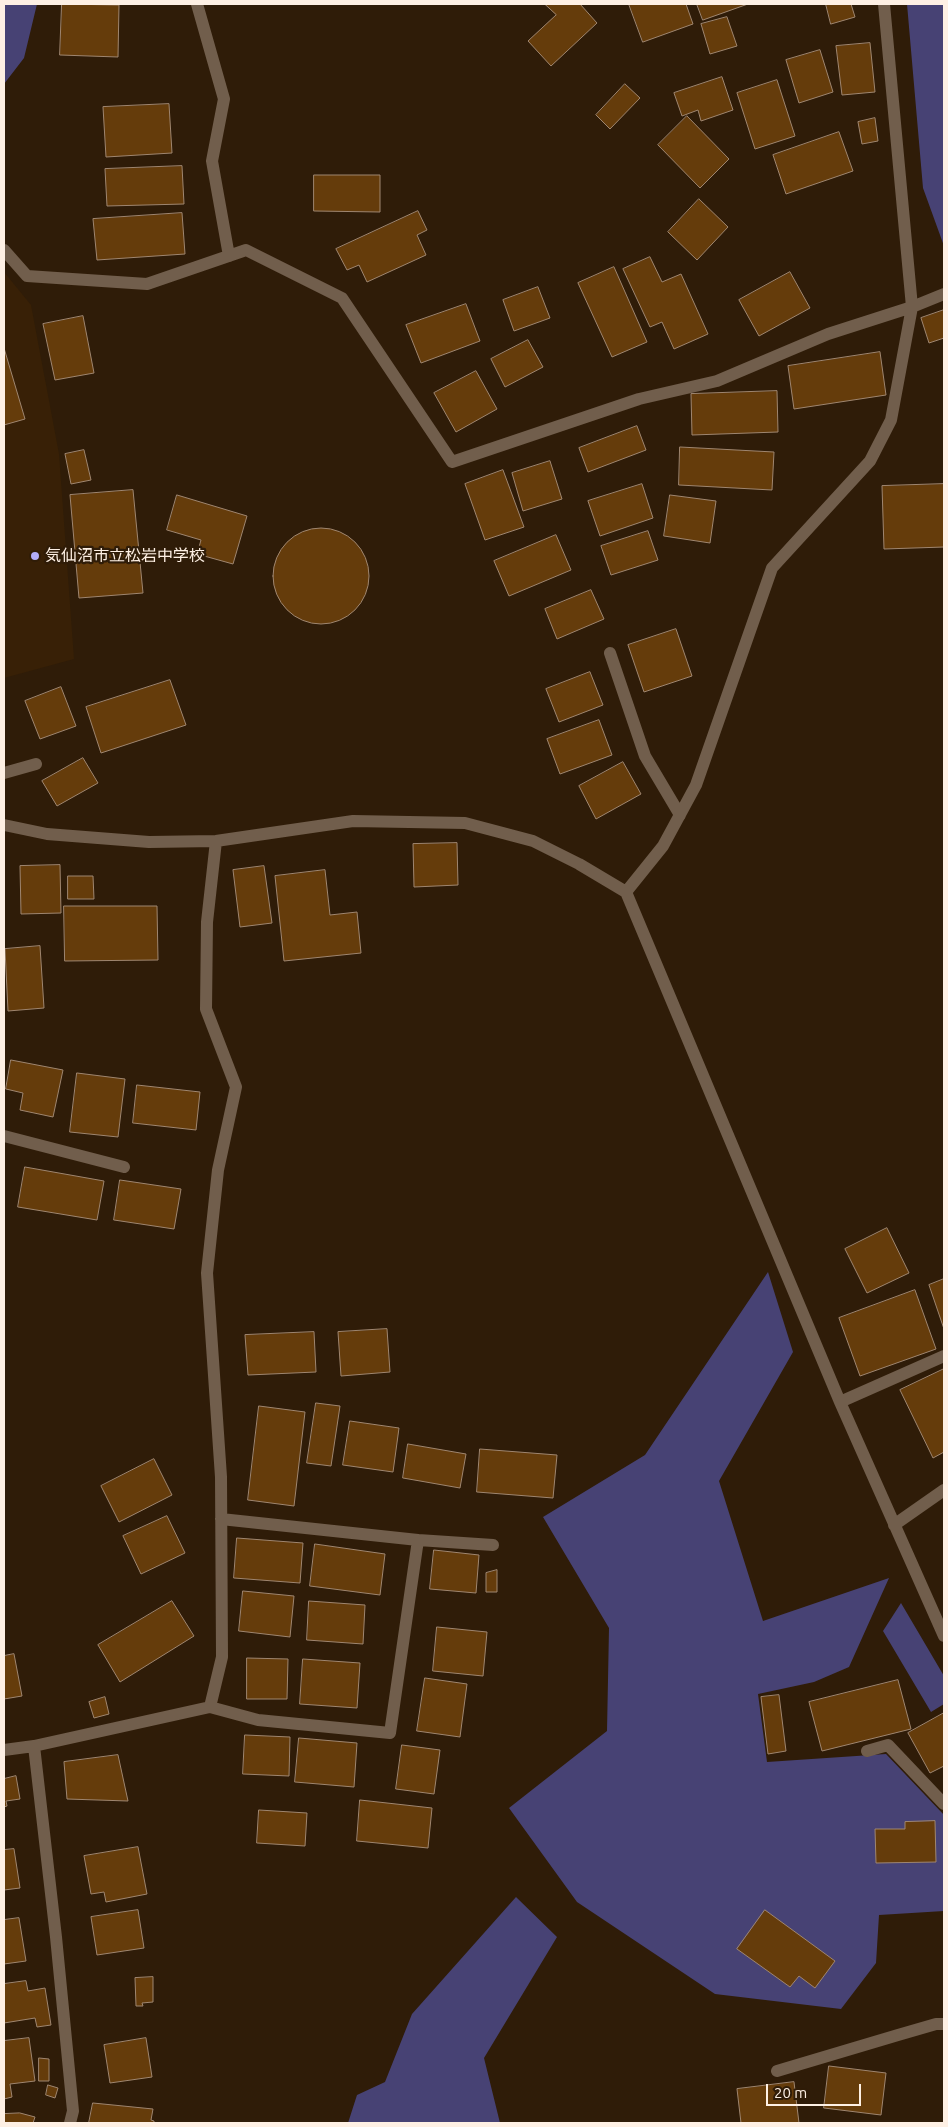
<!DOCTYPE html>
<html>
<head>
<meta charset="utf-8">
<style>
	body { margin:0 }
	#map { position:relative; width:948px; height:2127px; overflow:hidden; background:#2f1c08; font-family:Ubuntu,sans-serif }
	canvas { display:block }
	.frame { position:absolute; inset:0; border:5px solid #fef0e4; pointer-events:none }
	.scale { position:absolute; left:766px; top:2084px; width:95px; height:22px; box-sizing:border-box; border:2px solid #fef0e4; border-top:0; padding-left:6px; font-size:15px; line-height:18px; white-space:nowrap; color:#fef0e4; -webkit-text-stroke:4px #2f1c08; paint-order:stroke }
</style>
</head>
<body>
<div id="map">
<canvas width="948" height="2127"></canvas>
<div class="frame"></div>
<div class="scale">20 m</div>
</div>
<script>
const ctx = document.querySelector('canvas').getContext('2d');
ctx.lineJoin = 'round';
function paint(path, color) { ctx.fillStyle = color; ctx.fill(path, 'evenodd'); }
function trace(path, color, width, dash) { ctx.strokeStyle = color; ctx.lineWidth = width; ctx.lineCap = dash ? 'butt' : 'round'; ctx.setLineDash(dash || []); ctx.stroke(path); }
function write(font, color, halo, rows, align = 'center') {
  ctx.font = font + ' Ubuntu,"Noto Sans JP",sans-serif'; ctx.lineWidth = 4.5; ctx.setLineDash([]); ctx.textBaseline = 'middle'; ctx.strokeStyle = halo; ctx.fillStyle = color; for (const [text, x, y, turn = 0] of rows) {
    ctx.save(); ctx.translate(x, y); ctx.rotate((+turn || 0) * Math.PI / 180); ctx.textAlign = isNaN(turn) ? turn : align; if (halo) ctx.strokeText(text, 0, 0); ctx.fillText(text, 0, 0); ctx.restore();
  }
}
paint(new Path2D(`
	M4 272 31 305 59 454 74 659 4 678Z`), '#382006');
paint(new Path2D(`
	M4 4H37L24 58 4 84Z
	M907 4H944V246L923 188Z
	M768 1272 793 1352 719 1481 763 1621 889 1578 849 1667 814 1682 758 1694 767 1762 886 1754 944 1815V1911L879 1915 876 1963 841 2009 715 1994 577 1902 509 1808 607 1731 609 1628 543 1517 645 1455Z
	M901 1603 944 1676V1704L931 1712 883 1631Z
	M516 1897 557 1937 484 2058 500 2123H348L357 2095 385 2082 412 2014Z`), '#474274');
const building = new Path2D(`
	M62 4 119 5 118 57 60 55Z
	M545 4H580L597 23 551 66 528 41 556 15Z
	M629 4H686L693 24 643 42Z
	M697 4H748L703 20Z
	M826 4H851L855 17 831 24Z
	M727 17 737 46 710 54 701 24Z
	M870 43 875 92 842 95 836 46Z
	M820 50 833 92 799 103 786 60Z
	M722 77 733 110 701 121 698 110 682 116 674 93Z
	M777 80 795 136 755 149 737 93Z
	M625 84 640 98 610 129 596 115Z
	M169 104 172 153 106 157 103 107Z
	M687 116 729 159 700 188 658 145Z
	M875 118 878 141 862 144 858 122Z
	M839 132 853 171 786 194 773 155Z
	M182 166 184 204 107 206 105 169Z
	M314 175H380V212L314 211Z
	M699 199 728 227 697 260 668 232Z
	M418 211 427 230 417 235 426 255 367 282 359 265 347 270 336 249Z
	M182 213 185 254 97 260 93 219Z
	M650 257 662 282 681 274 708 334 674 349 662 322 650 327 623 269Z
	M614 267 647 342 612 357 578 283Z
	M790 272 810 308 759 336 739 300Z
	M538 287 550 318 514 331 503 300Z
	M466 304 480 341 421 363 406 325Z
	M944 310V338L929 343 921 318Z
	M83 316 94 373 55 380 43 324Z
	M528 340 543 367 505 387 491 359Z
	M4 348 25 419 4 425Z
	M880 352 886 395 794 409 788 366Z
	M476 371 497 409 456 432 434 393Z
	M777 391 778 432 692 435 691 394Z
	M637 426 646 450 588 472 579 448Z
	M680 447 774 452 772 490 679 485Z
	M84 450 91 480 71 484 65 454Z
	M550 461 562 499 523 511 512 473Z
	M503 470 524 527 485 540 465 484Z
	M642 484 653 518 600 536 588 501Z
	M944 484V547L884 549 882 486Z
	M133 490 143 593 79 598 70 495Z
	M177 495 247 516 233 564 197 554 201 540 167 530Z
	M670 495 716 501 710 543 664 536Z
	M273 576a48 48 0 1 1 96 0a48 48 0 1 1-96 0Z
	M648 531 658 560 611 575 601 546Z
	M556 535 571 570 509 596 494 561Z
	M591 590 604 619 557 639 545 609Z
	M676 629 692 676 644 692 628 645Z
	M590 672 603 705 559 722 546 689Z
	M170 680 186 725 101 753 86 707Z
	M61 687 76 726 40 739 25 701Z
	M599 720 612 755 560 774 547 739Z
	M83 758 98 783 57 806 42 781Z
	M623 762 641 794 596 819 579 786Z
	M457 843 458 885 414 887 413 844Z
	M60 865 61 913 21 914 20 866Z
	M264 866 272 923 240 927 233 870Z
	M325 870 330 915 357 912 361 953 284 961 275 876Z
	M68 876H93L94 899H68Z
	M64 906H157L158 960 65 961Z
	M40 946 44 1008 8 1011 5 949Z
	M11 1060 63 1070 53 1117 20 1110 23 1093 6 1089Z
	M77 1073 125 1079 118 1137 70 1132Z
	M137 1085 200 1092 196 1130 133 1123Z
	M25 1167 104 1181 97 1220 18 1207Z
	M120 1180 181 1189 174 1229 114 1220Z
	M887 1228 909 1273 867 1293 845 1249Z
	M944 1279V1329L929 1285Z
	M915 1290 936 1349 860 1376 839 1318Z
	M387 1329 390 1372 341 1376 338 1332Z
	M314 1332 316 1372 248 1375 245 1335Z
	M944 1369V1452L933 1458 900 1390Z
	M316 1403 340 1406 331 1466 307 1463Z
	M259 1406 305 1412 294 1506 248 1500Z
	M350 1421 399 1428 393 1472 343 1465Z
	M408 1444 466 1454 460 1488 403 1478Z
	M480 1449 557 1455 553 1498 477 1492Z
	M154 1459 172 1495 119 1522 101 1486Z
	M167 1516 185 1553 141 1574 123 1536Z
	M237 1538 303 1543 300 1583 234 1578Z
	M315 1544 385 1554 380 1595 310 1586Z
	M434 1550 479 1555 476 1593 430 1589Z
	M497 1570V1592H486V1573Z
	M243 1591 294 1596 290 1637 239 1631Z
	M172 1601 194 1636 120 1682 98 1645Z
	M309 1601 365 1605 363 1644 307 1640Z
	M437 1627 487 1632 483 1676 433 1671Z
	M14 1654 22 1696 4 1699V1656Z
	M247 1658 288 1659 287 1699H247Z
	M303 1659 360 1663 357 1708 300 1704Z
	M425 1678 467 1684 460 1737 417 1731Z
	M898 1680 911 1729 822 1751 809 1702Z
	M779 1695 786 1751 768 1754 761 1697Z
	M105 1697 109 1714 94 1718 89 1702Z
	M944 1713V1766L930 1773 908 1733Z
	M245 1735 290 1737 289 1776 243 1774Z
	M299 1738 357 1743 354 1787 295 1782Z
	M402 1745 440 1750 434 1794 396 1789Z
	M118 1755 128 1801 67 1799 64 1762Z
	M16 1776 20 1799 6 1801 7 1806 4 1807V1779Z
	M360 1800 432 1808 428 1848 357 1841Z
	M259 1810 307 1813 305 1846 257 1843Z
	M935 1821 936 1862 876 1863 875 1829H905V1822Z
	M138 1847 147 1894 106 1902 104 1892 91 1894 84 1856Z
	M14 1849 20 1888 4 1890V1850Z
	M138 1910 144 1948 97 1955 91 1917Z
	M765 1910 835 1961 815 1988 799 1976 790 1987 737 1949Z
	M19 1918 26 1961 4 1964V1920Z
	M153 1977V2002L142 2003 143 2006H136L135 1978Z
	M26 1981 28 1991 45 1988 51 2025 37 2027 35 2018 4 2023V1984Z
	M29 2038 35 2081 10 2084 12 2097 4 2099V2041Z
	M146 2038 152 2077 110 2083 104 2045Z
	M39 2058 49 2059V2081H39Z
	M829 2066 886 2073 881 2115 824 2108Z
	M794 2082 799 2123H741L737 2089Z
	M48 2085 58 2088 55 2098 46 2095Z
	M93 2103 153 2109 151 2120 154 2121V2123H89Z
	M20 2113 35 2117 33 2123H4V2114Z`);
paint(building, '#653c0b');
trace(building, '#9f8670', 1);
trace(new Path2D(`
	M197 4 224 99 212 161 229 256
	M4 250 27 276 147 284 246 250 342 298 452 462 639 399 717 381 828 334 912 307 884 4
	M610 653 645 756 680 815
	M4 773 36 764
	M4 825 47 834 149 842 216 841 353 821 465 823 533 841 579 864 626 892 840 1402 944 1636
	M626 892 663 846 696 785 772 568 870 461 891 420 912 307 944 294
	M4 1136 124 1167
	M840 1402 944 1356
	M221 1519 418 1540 493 1545
	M894 1525 944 1490
	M210 1707 258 1720 390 1733 418 1540
	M4 1750 34 1746
	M867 1751 888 1745 944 1804
	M777 2071 898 2035 936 2024H944
	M70 2123 73 2111 56 1937 34 1746 210 1707 222 1657 221 1477 207 1273 218 1170 236 1087 206 1009 207 922 216 841`), '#715e4c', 12);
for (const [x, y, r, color] of [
	[35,556,5,"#b2adf9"]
]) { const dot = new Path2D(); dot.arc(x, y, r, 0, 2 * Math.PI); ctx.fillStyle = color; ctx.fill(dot); trace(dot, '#2f1c08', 2); }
write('16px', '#fef0e4', '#2f1c08', [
	["気仙沼市立松岩中学校",45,556]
], 'left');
</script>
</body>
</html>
